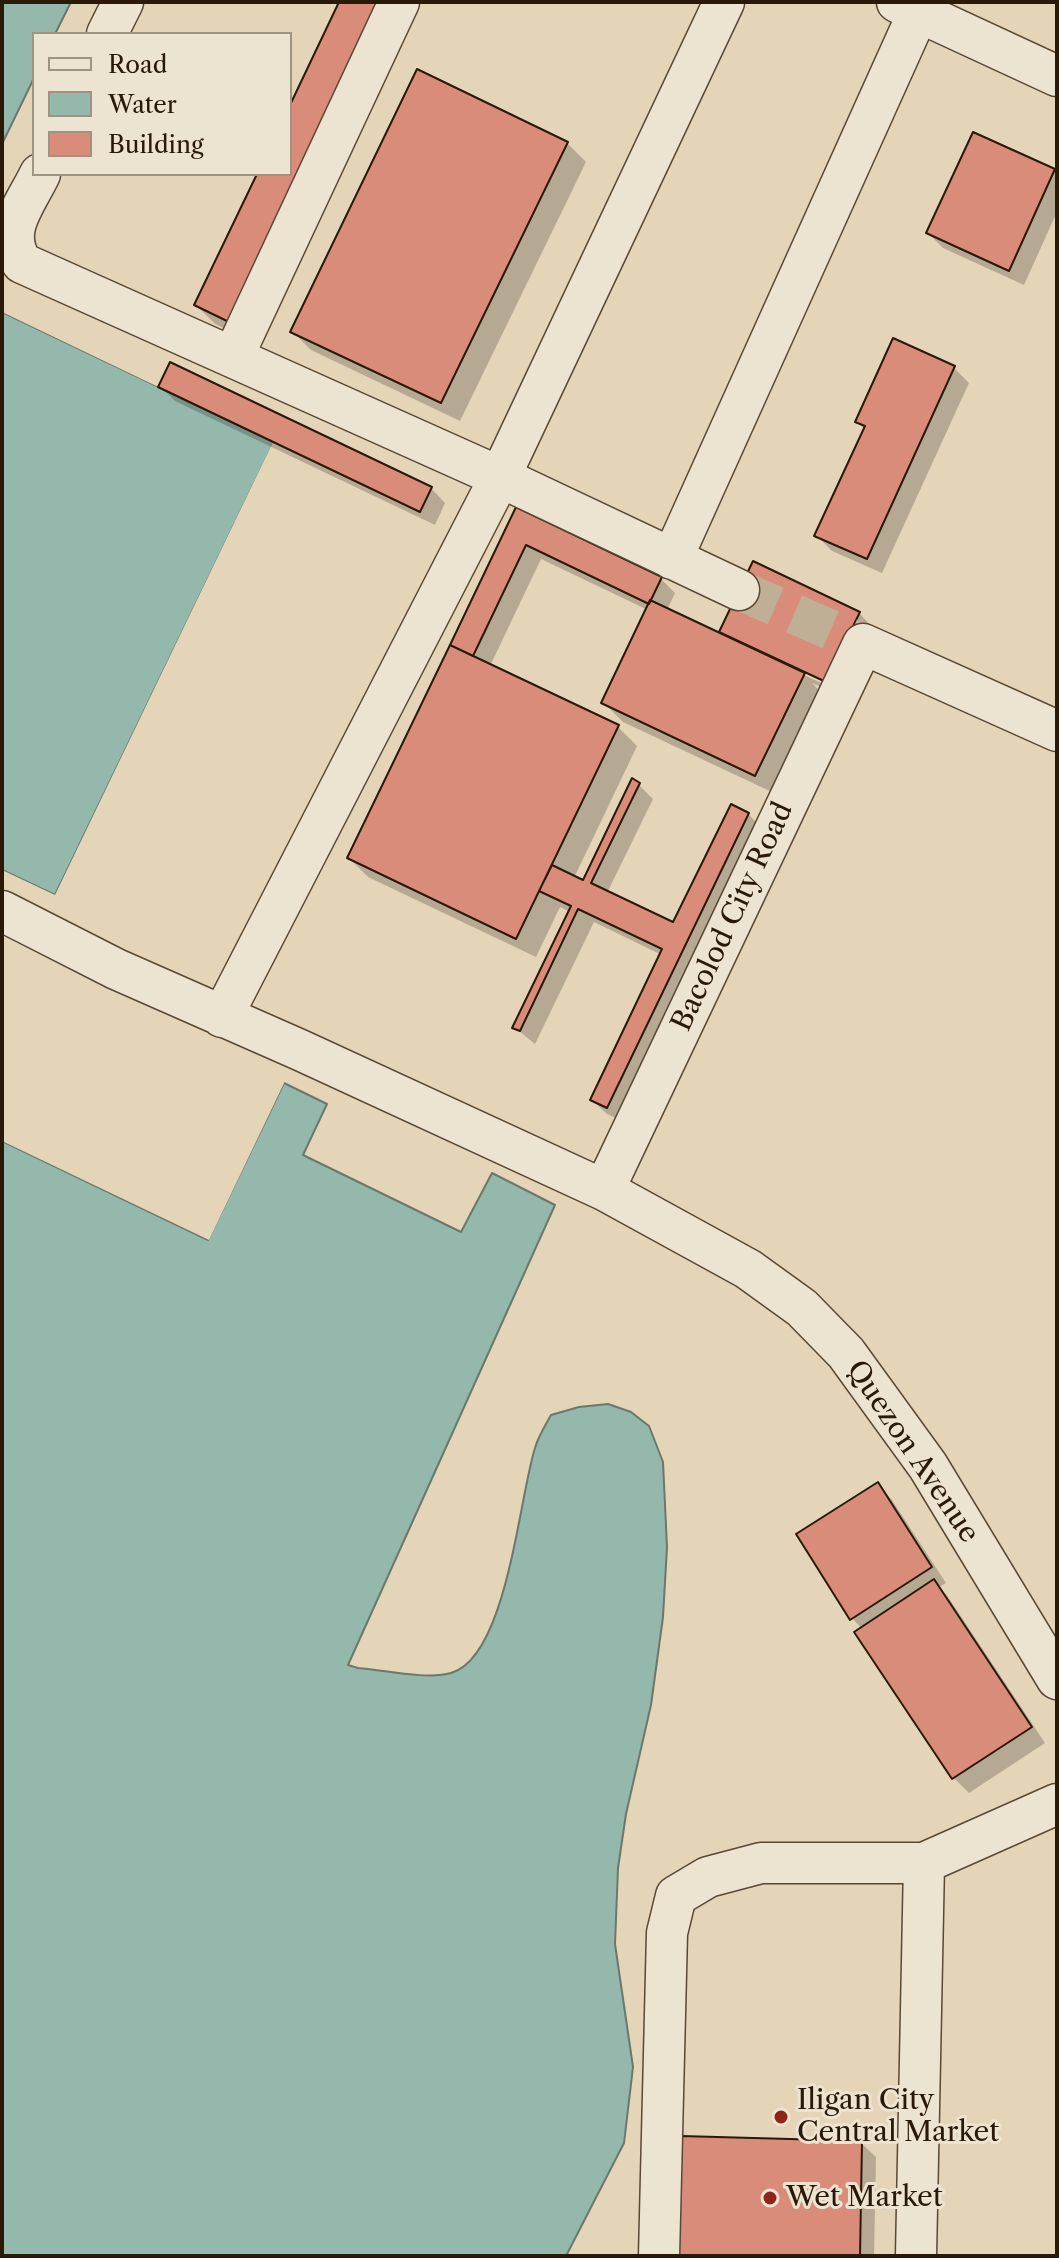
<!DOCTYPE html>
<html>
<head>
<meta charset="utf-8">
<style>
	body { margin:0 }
	#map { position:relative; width:1059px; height:2258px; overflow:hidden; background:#e4d4b8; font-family:"Libre Caslon Text",serif }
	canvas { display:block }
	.frame { position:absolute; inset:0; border:4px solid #2b1908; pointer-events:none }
	.legend { position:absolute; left:32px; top:32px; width:260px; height:144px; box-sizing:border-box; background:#ede3d1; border:2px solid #9f9281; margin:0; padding:10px 14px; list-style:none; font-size:24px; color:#2b1908 }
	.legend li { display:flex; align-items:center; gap:16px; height:40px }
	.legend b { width:40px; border:2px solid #9f9281 }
</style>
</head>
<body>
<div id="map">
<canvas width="1059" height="2258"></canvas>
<div class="frame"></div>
<ul class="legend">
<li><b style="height:10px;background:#ede3d1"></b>Road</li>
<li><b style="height:22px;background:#95b8ac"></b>Water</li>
<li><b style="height:22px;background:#d98c79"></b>Building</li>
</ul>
</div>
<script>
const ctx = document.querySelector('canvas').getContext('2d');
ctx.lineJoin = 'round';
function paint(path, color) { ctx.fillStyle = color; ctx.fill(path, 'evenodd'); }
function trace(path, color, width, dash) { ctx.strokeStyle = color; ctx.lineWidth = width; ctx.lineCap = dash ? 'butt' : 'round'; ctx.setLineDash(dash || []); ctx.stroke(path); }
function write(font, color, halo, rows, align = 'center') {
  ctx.font = font + ' "Libre Caslon Text",serif'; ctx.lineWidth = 6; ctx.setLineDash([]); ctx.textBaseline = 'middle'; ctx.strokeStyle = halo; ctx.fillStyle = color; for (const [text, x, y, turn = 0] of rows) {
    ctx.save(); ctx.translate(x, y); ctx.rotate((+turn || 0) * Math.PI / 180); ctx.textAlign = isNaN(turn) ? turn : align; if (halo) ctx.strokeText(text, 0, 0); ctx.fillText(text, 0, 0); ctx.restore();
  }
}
const water = new Path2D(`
	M2 2H71L55 34H34V78L2 144Z
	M2 312 274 442 55 895 2 870Z
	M284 1083 327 1104 303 1155 461 1232 492 1173 555 1205 348 1665 358 1668C384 1670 427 1680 451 1673 507 1657 519 1498 535 1448 538 1437 545 1426 551 1415L579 1407 608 1404 631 1412 649 1426 663 1462 667 1547 663 1617 651 1705 626 1814 618 1868 615 1944 633 2067 624 2143 566 2256H2V1141L208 1240Z`);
paint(water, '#95b8ac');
trace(water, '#6b786a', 2);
paint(new Path2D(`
	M2 308 275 438 277 443 58 897 55 899 2 874V870L55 895 273 442 2 312Z
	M283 1079H286L209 1240 2 1141V1137L207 1234Z`), '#e4d4b8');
paint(new Path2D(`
	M341 2 249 340 215 324 196 305 259 174H290V110Z
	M567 143 586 162 460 421 311 350 292 331Z
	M1054 171 1057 174V212L1024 285 943 248 928 233Z
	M954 368 969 383 882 573 832 551 817 536 865 430 857 421Z
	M160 386 431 488 445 503 435 525 175 401Z
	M517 510 661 579 675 593 667 610 728 638 721 632 859 613 873 628 841 696 812 683 822 693 774 793 623 722 604 703 648 610 541 559 490 666 618 727 637 746 574 878 584 882 638 784 653 799 607 893 674 925 748 814 763 829 622 1121 607 1114 592 1100 662 955 594 922 535 1044 514 1027 570 912 560 907 536 957 368 877 349 858ZM736 638 836 685 834 689 736 643Z
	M878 1485 892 1500 946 1583 939 1587 948 1597 1045 1743 969 1793 954 1778 857 1632 862 1629 852 1618Z
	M861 2143 876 2157 874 2256H680Z`), '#0003');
const building = new Path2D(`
	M339 2H382L229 322 194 305 257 174H290V105Z
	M417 69 568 142 441 403 290 332Z
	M973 132 1055 169 1009 271 926 233Z
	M893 338 955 366 867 559 814 536 865 426 855 422Z
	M170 362 432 487 420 512 158 387Z
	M516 507 662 577 649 604 526 545 473 656 450 645Z
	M753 561 860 612 826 682 719 632Z
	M650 600 805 673 755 776 601 703Z
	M450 645 619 725 516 939 347 858Z
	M632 778 640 783 591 883 673 922 731 804 749 813 607 1108 590 1100 662 949 578 909 520 1031 512 1028 571 906 539 891 552 865 583 880Z
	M878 1482 932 1567 850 1620 796 1534Z
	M934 1579 1032 1727 952 1779 854 1632Z
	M681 2136 862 2141 860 2256H678Z`);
paint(building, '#d98c79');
trace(building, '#2b1908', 2);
trace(new Path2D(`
	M739 590 863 644`), '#bfaf95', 40, [40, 20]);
const minor = new Path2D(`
	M897 2 1057 76
	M107 34 123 2
	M40 174C25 205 1 231 22 263L500 477 739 590
	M233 357 399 2
	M672 559 923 2
	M2 911 116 969 300 1050 604 1190 748 1269 802 1308 846 1353 928 1466 1057 1679
	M222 1017 500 477 724 2
	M604 1190 863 644 1057 731
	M659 2256 667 1933 676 1896 708 1877 761 1863H924L1057 1804
	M916 2256 924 1863`);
trace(minor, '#594834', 43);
trace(minor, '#ede3d1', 40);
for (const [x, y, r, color] of [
	[781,2117,8,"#8f2418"],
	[770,2198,8,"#8f2418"]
]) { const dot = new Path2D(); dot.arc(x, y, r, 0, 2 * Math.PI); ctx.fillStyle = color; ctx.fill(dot); trace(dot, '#ede3d1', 3); }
write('28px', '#2b1908', '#ede3d1', [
	["Bacolod City Road",733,917,-65],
	["Quezon Avenue",912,1452,56]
]);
write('28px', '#2b1908', '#ede3d1', [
	["Iligan City",797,2101],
	["Central Market",797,2133],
	["Wet Market",786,2198]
], 'left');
</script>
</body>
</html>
